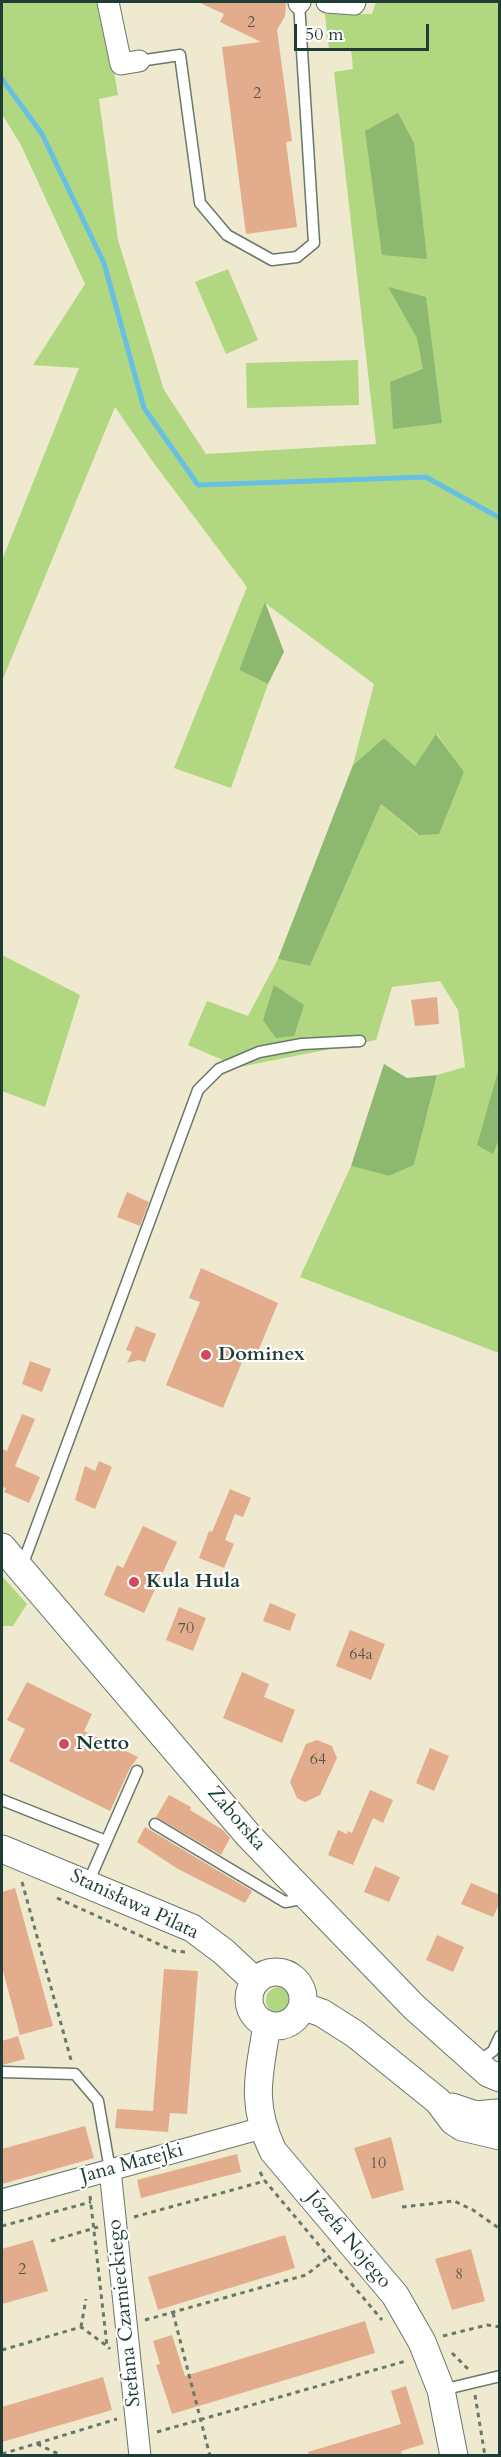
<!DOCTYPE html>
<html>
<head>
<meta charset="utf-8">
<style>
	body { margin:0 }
	#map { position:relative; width:501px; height:2457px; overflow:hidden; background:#eee9cf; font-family:Cardo,serif }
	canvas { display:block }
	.frame { position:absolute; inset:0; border:3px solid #1f3d34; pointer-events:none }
	.scale { position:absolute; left:294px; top:24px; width:135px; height:27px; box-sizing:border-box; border:3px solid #1f3d34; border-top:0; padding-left:8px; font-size:18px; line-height:21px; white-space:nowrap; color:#1f3d34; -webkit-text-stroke:4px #fff; paint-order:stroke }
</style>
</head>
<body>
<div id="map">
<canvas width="501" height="2457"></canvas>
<div class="frame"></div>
<div class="scale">50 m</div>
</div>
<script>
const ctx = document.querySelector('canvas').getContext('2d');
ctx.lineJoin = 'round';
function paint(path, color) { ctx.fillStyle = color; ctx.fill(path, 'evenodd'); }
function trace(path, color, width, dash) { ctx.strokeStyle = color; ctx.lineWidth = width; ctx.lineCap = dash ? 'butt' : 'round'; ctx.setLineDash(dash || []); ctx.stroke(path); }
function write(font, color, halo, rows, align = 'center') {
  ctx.font = font + ' Cardo,serif'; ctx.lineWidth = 4.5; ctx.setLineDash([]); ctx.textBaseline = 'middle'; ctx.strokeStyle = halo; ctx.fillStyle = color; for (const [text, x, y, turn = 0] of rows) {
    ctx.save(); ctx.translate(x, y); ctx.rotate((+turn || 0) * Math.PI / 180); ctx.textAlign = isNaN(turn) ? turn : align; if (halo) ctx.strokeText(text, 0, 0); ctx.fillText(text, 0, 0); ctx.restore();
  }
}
paint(new Path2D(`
	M2 2H102L118 95 99 99 118 240 164 390 206 454 376 444 334 72 353 69 351 48 329 50 325 14H372L376 2H499V1353L300 1277 351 1166 389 1176 414 1165 437 1075 465 1067 458 1010 440 981 392 987 376 1040 239 1067 188 1045 207 1001 248 1016 278 959 310 966 381 804 418 835 464 773 437 734 415 766 384 738 353 765 374 684 265 603 239 670 268 684 231 788 174 768 247 587 153 462 115 407 2 681V560L79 368 33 365 85 284 21 145 2 114Z
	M228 269 258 340 226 354 195 282Z
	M358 360 359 405 247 408 246 363Z
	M2 955 80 995 45 1107 2 1091Z
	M2 1576 27 1604 13 1626H2Z
	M266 2000a13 13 0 1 1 26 0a13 13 0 1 1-26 0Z`), '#b1d781');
paint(new Path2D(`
	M398 113 414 143 427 259 382 255 365 131Z
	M388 287 426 297 442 423 393 429 390 382 423 369 417 338Z
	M265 602 284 652 268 684 239 670Z
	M436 734 464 772 439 834 419 835 381 804 310 966 278 959 353 765 384 738 415 766Z
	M274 985 304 1005 294 1036 276 1038 263 1020Z
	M384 1064 407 1078 437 1075 414 1165 389 1176 351 1166Z
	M499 1068V1139L493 1154 477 1145Z`), '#8cb86f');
trace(new Path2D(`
	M2 79 42 134 104 263 144 408 198 485 426 477 500 518`), '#67bfe4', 5);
paint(new Path2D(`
	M198 2H286L285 16 277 30 292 141 286 142 297 227 246 234 222 47 261 42 220 22 224 14Z
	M437 997 439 1024 415 1026 411 1000Z
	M127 1192 149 1202 140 1226 117 1217Z
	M201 1268 278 1303 257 1354 247 1350 223 1408 166 1385 200 1302 189 1298Z
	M136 1326 156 1334 145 1362 139 1360 127 1363 132 1352 126 1350Z
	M30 1361 51 1369 42 1392 22 1384Z
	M22 1414 35 1419 15 1466 40 1477 29 1503 4 1492 6 1488 4 1487 2 1492V1449L7 1451Z
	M99 1461 112 1467 95 1509 75 1500 85 1466 95 1471Z
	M230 1489 251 1498 243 1517 235 1514 225 1540 234 1544 224 1568 199 1558 209 1531 212 1532Z
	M143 1526 177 1542 144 1613 104 1595 117 1565 123 1568Z
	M270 1603 296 1614 290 1631 263 1621Z
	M179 1607 206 1618 193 1651 166 1640Z
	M350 1630 385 1644 371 1680 336 1666Z
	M242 1672 269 1684 264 1697 295 1710 282 1743 223 1718Z
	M27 1682 92 1714 84 1731 138 1757 130 1768 110 1811 9 1761 25 1729 7 1720Z
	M317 1740 332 1746 337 1758 320 1795 305 1802 297 1798 290 1782 306 1744Z
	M430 1748 449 1756 434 1791 416 1783Z
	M370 1790 393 1800 383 1823 373 1818 353 1865 328 1855 338 1830 347 1834 348 1831 352 1833Z
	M169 1795 191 1807 190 1810 223 1830 230 1838 221 1855 156 1817Z
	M145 1827 252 1891 245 1903 178 1869 137 1842Z
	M375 1866 400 1877 389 1902 364 1892Z
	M471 1883 500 1895V1902L493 1917 461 1904Z
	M15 1888 53 2026 20 2035 2 1967V1892Z
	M437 1935 464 1947 453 1972 426 1960Z
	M164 1969 198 1971 187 2114 170 2113 168 2132 115 2128 117 2109 153 2111Z
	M18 2036 25 2059 2 2065V2041Z
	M85 2126 94 2158 2 2184V2149Z
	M391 2137 404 2190 372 2199 354 2148Z
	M237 2154 241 2172 141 2198 137 2180Z
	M285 2235 295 2268 158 2310 148 2277Z
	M33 2240 48 2291 2 2304V2249Z
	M471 2249 485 2301 452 2310 435 2259Z
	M365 2321 375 2353 172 2414 156 2365 160 2364 153 2341 172 2335 185 2376Z
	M103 2377 112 2410 2 2442V2407Z
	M406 2386 424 2444 401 2451 402 2456H309L308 2452 401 2424 391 2391Z`), '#e2ac8d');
const service = new Path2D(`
	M139 61 180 55 200 203 227 235 272 260 297 257 314 243 299 3
	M22 1566 198 1090 219 1069 259 1052 302 1044 360 1041
	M2 1800 106 1841
	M155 1824 285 1902 307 1898
	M88 1883 137 1771
	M477 2062 493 2051 500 2036
	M2 2072 75 2074 98 2101 110 2170
	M442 2390 500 2376`);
const minor = new Path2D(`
	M108 2 121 64 139 61
	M327 2 354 4 355 2
	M299 3 300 2
	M110 2170 140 2456
	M2 2200 262 2128`);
const tertiary = new Path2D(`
	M2 1547 249 1836 414 2007 488 2073 500 2078
	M2 1849 192 1928 224 1952 255 1981
	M249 1999a27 27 0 1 1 54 0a27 27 0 1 1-54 0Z
	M302 2006 322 2013 355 2034 438 2101 453 2121 462 2127 500 2136
	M267 2025C259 2075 250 2103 273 2151L395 2295 422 2342 441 2390 454 2456
	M452 2107 476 2115 497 2113`);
trace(service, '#67796a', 13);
trace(minor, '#67796a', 23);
trace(tertiary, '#67796a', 29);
trace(new Path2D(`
	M22 1882 71 2060
	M57 1898 174 1951 186 1952
	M240 1998 244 2020
	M260 2172 265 2181 382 2320
	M90 2196 107 2346 110 2349
	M402 2207 454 2201 473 2210 500 2229
	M134 2217 265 2181
	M2 2226 91 2202
	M51 2241 98 2227
	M173 2313 210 2456
	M145 2320 306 2275 329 2257
	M81 2327 86 2299
	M443 2336 487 2325 500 2327
	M2 2350 81 2327 107 2346
	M452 2353 468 2369
	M475 2395 485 2456
	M157 2432 406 2361
	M37 2444 63 2456
	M2 2454 117 2419`), '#67796a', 3, [4.5, 4.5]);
trace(service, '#fff', 10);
trace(minor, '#fff', 21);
trace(tertiary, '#fff', 27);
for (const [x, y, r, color] of [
	[206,1355,6,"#d1495b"],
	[134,1582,6,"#d1495b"],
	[64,1744,6,"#d1495b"]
]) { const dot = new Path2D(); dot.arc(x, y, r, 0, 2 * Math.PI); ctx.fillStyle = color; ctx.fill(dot); trace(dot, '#fff', 2); }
write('16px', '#50594a', null, [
	["2",251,23],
	["2",257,94],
	["70",186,1629],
	["64a",361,1655],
	["64",318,1760],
	["10",378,2164],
	["2",22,2270],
	["8",459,2275]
]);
write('bold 20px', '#1f3d34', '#fff', [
	["Dominex",218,1355],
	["Kula Hula",146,1582],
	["Netto",76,1744]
], 'left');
write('20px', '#1f3d34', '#fff', [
	["Zaborska",236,1819,49],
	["Stanisława Pilata",134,1905,25],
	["Jana Matejki",132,2164,-15],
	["Józefa Nojego",348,2240,50],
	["Stefana Czarnieckiego",125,2313,-96]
]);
</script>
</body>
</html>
